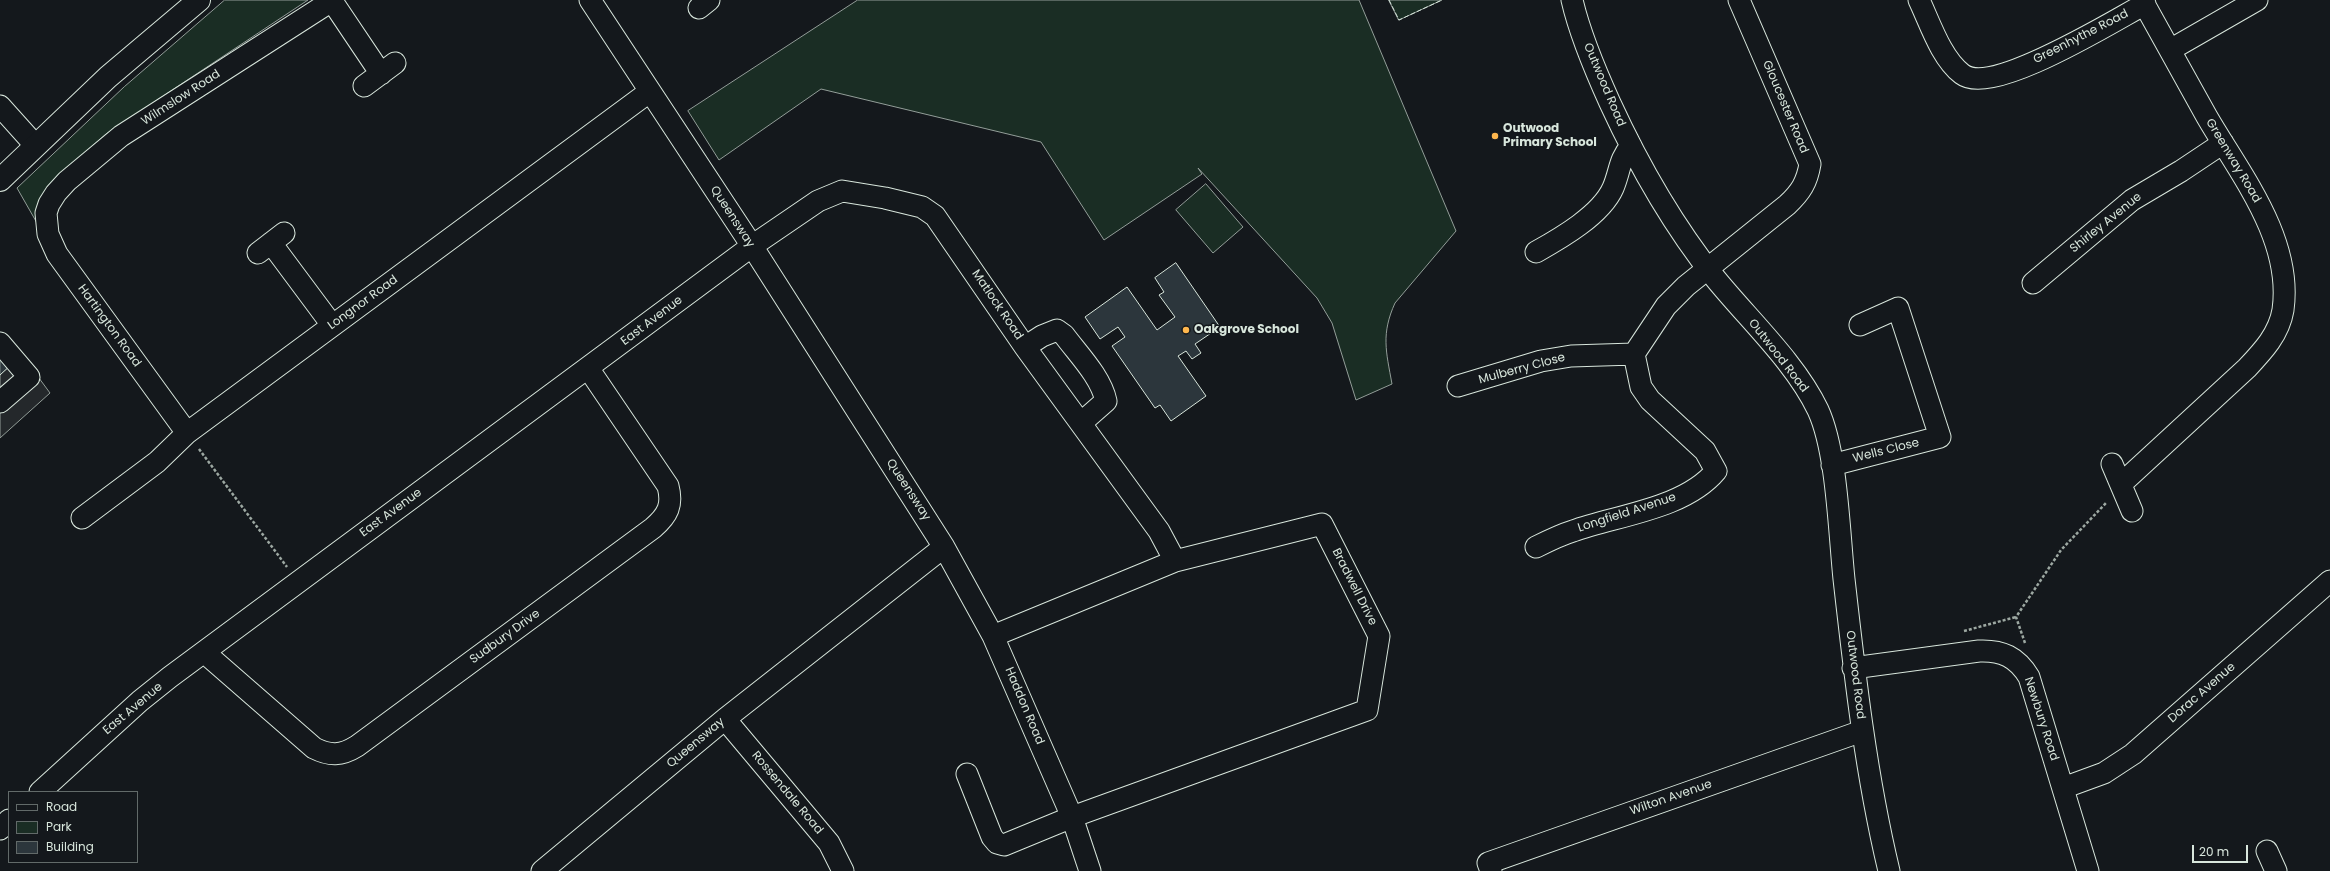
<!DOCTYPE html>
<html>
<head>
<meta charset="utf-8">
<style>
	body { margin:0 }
	#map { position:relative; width:2330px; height:871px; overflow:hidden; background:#14181c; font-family:Poppins,sans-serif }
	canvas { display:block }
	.legend { position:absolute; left:8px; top:791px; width:130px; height:72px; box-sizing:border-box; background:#14181c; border:1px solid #626a69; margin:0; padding:5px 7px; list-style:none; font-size:12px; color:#d8e6dc }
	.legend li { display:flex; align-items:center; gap:8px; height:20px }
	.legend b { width:20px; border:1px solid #626a69 }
	.scale { position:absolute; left:2192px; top:845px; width:56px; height:18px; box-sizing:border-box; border:2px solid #d8e6dc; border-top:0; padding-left:5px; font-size:12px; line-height:14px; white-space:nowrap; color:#d8e6dc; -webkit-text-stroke:3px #14181c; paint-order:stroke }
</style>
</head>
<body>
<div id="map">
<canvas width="2330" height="871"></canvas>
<ul class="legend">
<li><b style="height:5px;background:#14181c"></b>Road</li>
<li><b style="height:11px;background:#1a2d24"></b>Park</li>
<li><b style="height:11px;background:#2c363c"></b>Building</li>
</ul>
<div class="scale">20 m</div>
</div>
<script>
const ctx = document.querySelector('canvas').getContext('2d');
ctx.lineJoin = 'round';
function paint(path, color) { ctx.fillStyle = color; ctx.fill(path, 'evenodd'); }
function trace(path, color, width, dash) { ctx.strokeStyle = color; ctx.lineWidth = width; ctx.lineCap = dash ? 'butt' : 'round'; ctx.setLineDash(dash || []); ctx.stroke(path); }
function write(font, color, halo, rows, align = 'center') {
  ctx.font = font + ' Poppins,sans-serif'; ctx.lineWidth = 3; ctx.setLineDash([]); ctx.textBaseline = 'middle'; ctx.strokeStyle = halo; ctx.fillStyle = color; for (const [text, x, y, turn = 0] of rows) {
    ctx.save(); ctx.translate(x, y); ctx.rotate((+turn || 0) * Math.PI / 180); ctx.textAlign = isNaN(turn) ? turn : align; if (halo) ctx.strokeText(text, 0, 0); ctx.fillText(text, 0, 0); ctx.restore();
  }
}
const green = new Path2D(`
	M225 0H308L106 134 57 177 41 230 17 188 124 87Z
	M858 0H1359L1456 231 1395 303C1381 334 1386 351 1392 384L1356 400 1332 323 1317 298 1198 168 1202 174 1104 240 1041 142 821 89 719 160 688 111Z
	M1389 0H1442L1399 20Z
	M1206 184 1243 227 1213 253 1176 210Z`);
paint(green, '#1a2d24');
trace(green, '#939e99', 1);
const parking = new Path2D(`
	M22 355 50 393 0 438V375Z`);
paint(parking, '#24282b');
trace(parking, '#939e99', 1);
const building = new Path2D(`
	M1176 263 1220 327 1195 344 1201 353 1192 359 1186 351 1178 356 1206 396 1171 421 1160 405 1155 408 1112 346 1125 337 1118 327 1100 339 1085 317 1127 287 1157 330 1175 317 1159 295 1164 292 1155 278Z
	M0 351 12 364 0 375Z`);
paint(building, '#2c363c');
trace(building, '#d8e6dc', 1);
const minor = new Path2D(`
	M1572 0C1580 35 1595 70 1610 103 1639 166 1672 224 1715 278 1749 320 1795 362 1818 410 1837 451 1839 531 1844 579 1855 677 1866 775 1889 871
	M1919 0C1930 23 1941 58 1962 74 1992 97 2113 21 2145 4
	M332 1 381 74
	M699 8 709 0
	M2170 50 2257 0
	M364 86 395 63
	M0 106 35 145
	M271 243 332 325
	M1536 252C1561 238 1601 215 1613 188 1620 172 1619 159 1631 146
	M258 253 284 233
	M2033 283 2132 200 2181 171 2223 143
	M0 343 29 377 0 402
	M1025 347 1042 336 1057 330 1064 335C1078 354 1101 377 1106 401L1081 423
	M1458 386 1541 361 1571 356 1634 354
	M187 433 57 254 48 234 46 213 49 204 56 193 67 181 121 136 333 0
	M2112 464 2132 511
	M1832 465 1940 437 1898 308 1860 325
	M2121 484 2247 368C2263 351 2279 334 2283 310 2293 239 2240 174 2207 117 2185 78 2164 39 2142 0
	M82 518 157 462 187 433 649 92
	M944 547 993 636 1072 817 1090 871
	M1536 547C1548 541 1560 535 1573 531 1618 515 1684 509 1716 471L1705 451 1650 400 1641 387 1634 354 1666 306 1686 286 1787 205C1801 192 1807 182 1810 164L1739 0
	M205 653 314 748C330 756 341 756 357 746L653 528C668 515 673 505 668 486L588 368
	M1853 668 1979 651C2002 650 2017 657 2029 677L2088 871
	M725 719 829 843 843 871
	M967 774 992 837 997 843 1004 845 1072 817 1367 710 1379 636 1322 524 1175 561 993 636
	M2063 788 2104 773 2133 754 2330 581
	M40 792 140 701 170 677 752 246 818 201 842 191 885 198 922 207 935 216 1025 347 1159 531 1175 561
	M0 829 9 820
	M2267 851 2276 871
	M542 871 725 719 944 547 752 246 590 0
	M1491 871 1488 863 1862 731`);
const major = new Path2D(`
	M0 180 108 77 199 0`);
trace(minor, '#d8e6dc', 23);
trace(major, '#d8e6dc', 24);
trace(new Path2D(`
	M199 449 287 567
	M1964 631 2016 617
	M2025 643 2016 617 2061 550 2107 502`), '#9da8a2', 2.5, [3, 2]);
trace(minor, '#14181c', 21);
trace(major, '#14181c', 22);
trace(new Path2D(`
	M1389 0 1399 20 1442 0`), '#d8e6dc', 1, [5, 2]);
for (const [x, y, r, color] of [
	[1495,136,4,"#ffb74d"],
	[1186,330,4,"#ffb74d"]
]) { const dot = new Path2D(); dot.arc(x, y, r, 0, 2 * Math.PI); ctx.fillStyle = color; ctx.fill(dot); trace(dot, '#14181c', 1.5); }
write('12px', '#d8e6dc', '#14181c', [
	["Greenhythe Road",2081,37,-27],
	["Outwood Road",1604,85,67],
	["Wilmslow Road",181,98,-33],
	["Gloucester Road",1785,107,67],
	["Greenway Road",2233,161,59],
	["Queensway",732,217,57],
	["Shirley Avenue",2106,223,-39],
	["Longnor Road",363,303,-36],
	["Matlock Road",997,305,56],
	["East Avenue",652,321,-37],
	["Hartington Road",109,326,54],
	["Outwood Road",1778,356,52],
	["Mulberry Close",1522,369,-15],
	["Wells Close",1886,451,-14],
	["Queensway",908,490,57],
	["East Avenue",391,513,-36],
	["Longfield Avenue",1627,513,-18],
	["Bradwell Drive",1354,587,63],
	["Sudbury Drive",505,637,-36],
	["Outwood Road",1855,675,83],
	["Dorac Avenue",2202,693,-41],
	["Haddon Road",1024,706,67],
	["East Avenue",133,709,-40],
	["Newbury Road",2041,719,72],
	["Queensway",696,743,-40],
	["Rossendale Road",787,793,50],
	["Wilton Avenue",1671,798,-19]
]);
write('bold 12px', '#d8e6dc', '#14181c', [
	["Outwood",1503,129],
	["Primary School",1503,143],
	["Oakgrove School",1194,330]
], 'left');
</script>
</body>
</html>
